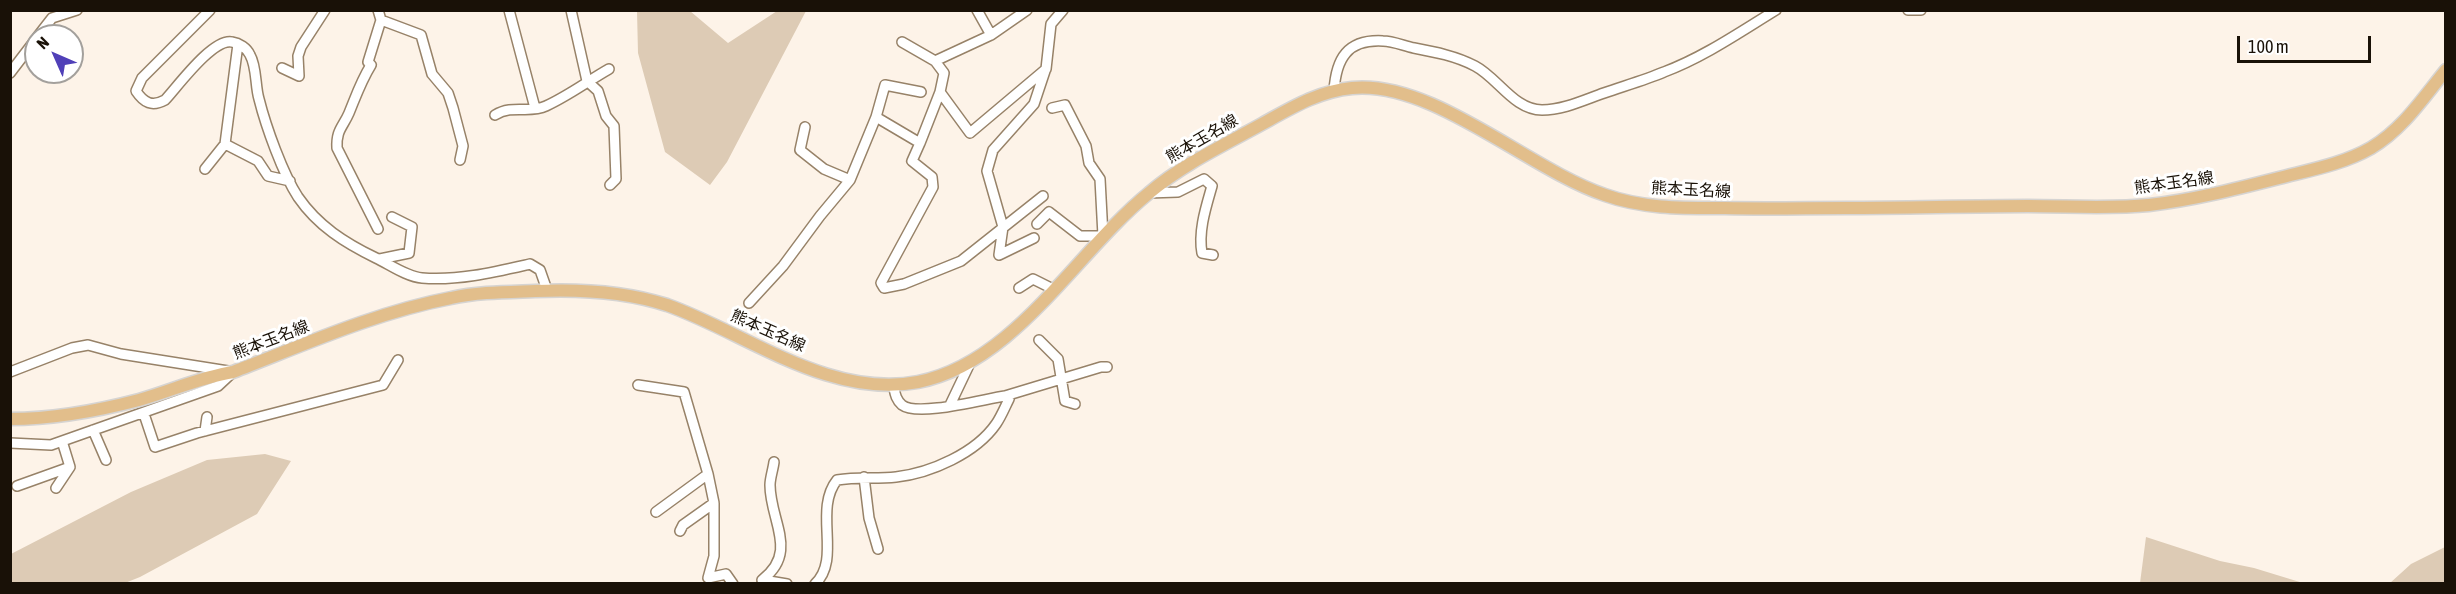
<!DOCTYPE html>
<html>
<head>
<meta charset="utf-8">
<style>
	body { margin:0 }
	#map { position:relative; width:2456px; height:594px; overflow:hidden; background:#fdf3e8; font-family:"Asap Condensed",sans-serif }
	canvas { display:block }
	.frame { position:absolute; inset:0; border:12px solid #191107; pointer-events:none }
	.north { position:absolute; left:24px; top:24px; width:60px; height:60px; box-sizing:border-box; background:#fff; border:2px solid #a3a09c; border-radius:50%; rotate:315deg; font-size:16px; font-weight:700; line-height:24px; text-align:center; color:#191107 }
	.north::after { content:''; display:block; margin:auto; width:21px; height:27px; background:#5040b8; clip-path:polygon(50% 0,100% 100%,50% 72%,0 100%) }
	.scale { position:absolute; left:2237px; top:36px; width:134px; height:27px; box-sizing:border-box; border:3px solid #191107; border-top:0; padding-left:8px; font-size:18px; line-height:21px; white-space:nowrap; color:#191107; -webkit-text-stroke:4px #fff; paint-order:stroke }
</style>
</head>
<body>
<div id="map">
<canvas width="2456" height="594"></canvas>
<div class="frame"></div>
<div class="north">N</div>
<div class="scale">100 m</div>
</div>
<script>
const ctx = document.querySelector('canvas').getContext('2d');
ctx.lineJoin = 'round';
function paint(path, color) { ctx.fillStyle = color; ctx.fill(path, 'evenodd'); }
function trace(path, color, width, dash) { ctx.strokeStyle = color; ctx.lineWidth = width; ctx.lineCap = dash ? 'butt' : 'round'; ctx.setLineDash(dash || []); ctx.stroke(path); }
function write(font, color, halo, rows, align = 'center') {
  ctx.font = font + ' "Asap Condensed","Noto Sans JP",sans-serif'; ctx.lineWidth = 6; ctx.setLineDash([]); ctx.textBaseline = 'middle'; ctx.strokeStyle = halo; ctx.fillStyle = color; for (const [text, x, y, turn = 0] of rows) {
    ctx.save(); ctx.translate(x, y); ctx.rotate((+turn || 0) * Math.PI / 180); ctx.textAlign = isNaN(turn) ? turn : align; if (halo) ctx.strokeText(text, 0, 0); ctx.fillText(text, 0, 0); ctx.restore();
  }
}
paint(new Path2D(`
	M637 11H690L728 43 777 11H806L727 162 710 185 665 152 638 53Z
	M265 454 291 461 257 514 140 577 125 583H11V554L131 492 207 460Z
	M2146 537 2220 561 2254 568 2303 583H2140Z
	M2445 547V583H2390L2411 564Z`), '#ddcbb5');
const minor = new Path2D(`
	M210 10 142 78 136 91C144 103 152 107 165 100 178 86 213 38 232 42 239 43 247 48 250 55 257 67 255 86 259 99 266 127 283 174 298 197 318 226 345 243 376 258 389 264 407 277 422 278 458 281 495 272 530 264L540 270 547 290
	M378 10 381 20 421 35 432 74 448 93 453 108 463 146 460 160
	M509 10 535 108
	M571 10 587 81 598 91 606 116 614 126 616 179 610 185
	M977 10 991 35
	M1908 10H1921
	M38 36 52 18 77 10
	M902 42 935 61 944 73 940 92
	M935 61 991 35 1027 10
	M282 68 299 76 298 56 301 47 325 10
	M10 73 36 39
	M1334 91C1336 59 1347 39 1383 41 1393 41 1404 46 1414 48 1435 52 1456 56 1475 66 1498 78 1514 110 1542 110 1563 110 1584 100 1604 93 1624 86 1645 80 1664 72 1704 57 1740 32 1776 10
	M495 115C513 104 529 114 546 106 568 96 588 81 609 69
	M876 117 920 143 912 161 932 177 933 187 881 283 884 288 904 284 961 261 1043 196
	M805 127 800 150 824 169 850 180
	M920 143 940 92 970 133 1046 69 1051 24 1063 10
	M225 144 258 161 268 176 290 181
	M205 169 225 144 238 44
	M1148 193 1178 192 1204 179 1212 186C1206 207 1198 231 1202 253L1213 255
	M1037 224 1049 212 1080 236H1103L1100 179 1089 163 1086 146 1065 105 1052 108
	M378 229 337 148C336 130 343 127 349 113 356 96 361 81 371 65L368 62 381 20
	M1034 238 999 255 1003 227 987 171 993 150 1034 104 1045 71
	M380 259 409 253 412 227 392 217
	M1019 288 1033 279 1053 289
	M749 303 783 266 820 216 850 180 876 117 885 85 921 92
	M1039 340 1058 359 1065 401 1075 404
	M10 372 72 348 88 345 121 354 228 371
	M638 385 684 392 708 474
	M1005 396 1101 367H1107
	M950 405 971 361
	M144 414 155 447 197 433 383 385 398 360
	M93 430 106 460
	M205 431 207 417
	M10 443 51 445 218 386 233 372
	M864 477 869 518 878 549
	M17 486 70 467
	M56 488 70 467 62 441
	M656 512 708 474 714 503
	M680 531 683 525 714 503V556L708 578 726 574 733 584
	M762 580C799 552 770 521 770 485 770 478 773 470 774 462
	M763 580 787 584
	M815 584C842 559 813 510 837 480 857 477 877 479 896 477 931 473 976 453 996 424 1001 417 1005 407 1009 399L1005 396C984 399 918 417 902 405 895 399 895 392 893 384`);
const major = new Path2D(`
	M10 419C54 419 97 411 139 400 171 391 201 377 233 372 303 345 377 312 451 298 478 292 507 292 535 291 579 289 624 291 667 305 746 333 829 399 918 382 1015 363 1076 252 1149 193 1183 164 1224 145 1262 124 1291 108 1319 91 1352 88 1433 80 1528 169 1605 195 1644 209 1685 208 1725 208 1765 209 1806 208 1846 208 1907 208 1967 206 2028 206 2068 206 2109 209 2149 205 2193 200 2236 189 2279 178 2310 170 2343 164 2371 148 2403 129 2423 98 2446 70`);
trace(minor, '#978268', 12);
trace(major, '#d6d4d2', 15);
trace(minor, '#fff', 9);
trace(major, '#e2be8b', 12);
write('16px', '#191107', '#fff', [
	["熊本玉名線",1202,139,-30],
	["熊本玉名線",2174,183,-8],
	["熊本玉名線",1691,190,3],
	["熊本玉名線",768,331,24],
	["熊本玉名線",271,340,-21]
]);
</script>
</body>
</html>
